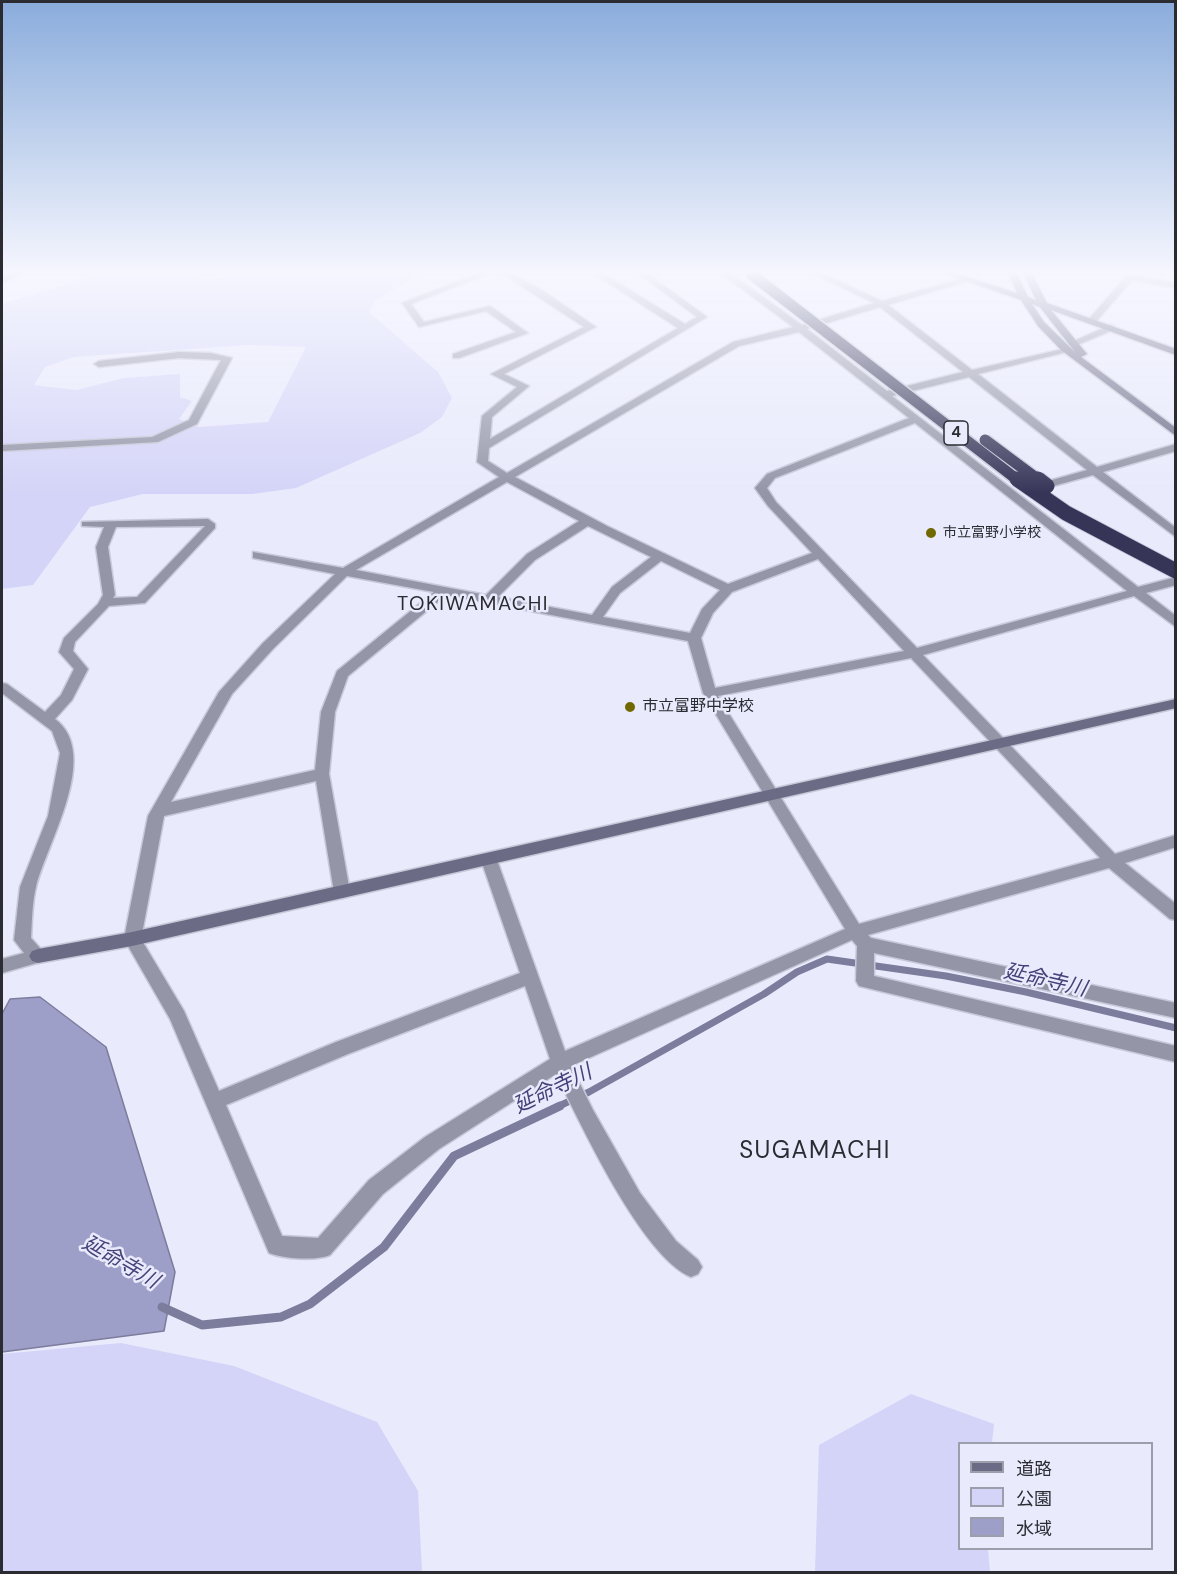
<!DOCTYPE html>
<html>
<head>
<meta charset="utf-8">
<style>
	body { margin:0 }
	#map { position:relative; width:1177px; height:1574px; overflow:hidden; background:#e9eafc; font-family:"DM Sans","Noto Sans JP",sans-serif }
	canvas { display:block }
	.frame { position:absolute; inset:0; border:3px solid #2b2b32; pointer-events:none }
	.legend { position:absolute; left:958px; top:1442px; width:195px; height:108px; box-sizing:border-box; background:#e9eafc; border:2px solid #9d9eab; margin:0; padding:8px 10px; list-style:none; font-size:18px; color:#2b2b32 }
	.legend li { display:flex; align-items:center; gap:12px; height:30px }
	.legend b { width:30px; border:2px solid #9d9eab }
</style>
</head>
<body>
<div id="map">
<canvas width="1177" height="1574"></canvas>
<div class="frame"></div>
<ul class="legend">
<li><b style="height:8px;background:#6b6b86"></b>道路</li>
<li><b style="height:16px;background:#d4d4f8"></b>公園</li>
<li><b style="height:16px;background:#9e9fc9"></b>水域</li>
</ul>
</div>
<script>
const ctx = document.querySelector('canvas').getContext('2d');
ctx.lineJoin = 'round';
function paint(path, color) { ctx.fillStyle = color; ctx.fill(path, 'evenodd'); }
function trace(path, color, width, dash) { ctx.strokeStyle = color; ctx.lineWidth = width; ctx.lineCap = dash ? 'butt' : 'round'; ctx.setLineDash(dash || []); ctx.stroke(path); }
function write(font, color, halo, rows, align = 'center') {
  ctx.font = font + ' "DM Sans","Noto Sans JP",sans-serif'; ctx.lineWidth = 5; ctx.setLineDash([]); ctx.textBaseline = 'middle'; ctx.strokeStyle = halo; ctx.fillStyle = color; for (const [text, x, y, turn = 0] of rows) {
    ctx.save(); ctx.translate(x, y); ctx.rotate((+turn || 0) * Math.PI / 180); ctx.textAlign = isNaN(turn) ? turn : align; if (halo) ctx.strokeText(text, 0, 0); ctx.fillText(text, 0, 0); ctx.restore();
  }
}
paint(new Path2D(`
	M101 274H170L208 279 263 274H421L376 300 369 312 438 372 452 398 442 417 420 433 296 488 252 494H143L90 507 33 585 2 589V304ZM248 345 306 347 268 422 199 427 179 419 192 401 180 397V374L124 378 76 390 34 385 45 367 74 357Z
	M121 1343 234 1366 377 1422 418 1491 422 1572H2V1354Z
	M911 1394 994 1424 992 1443 960 1444V1548L988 1549 990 1572H815L819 1445Z`), '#d4d4f8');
const water = new Path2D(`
	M40 997 106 1047 175 1272 164 1331 2 1352V1014L10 999Z`);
paint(water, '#9e9fc9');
trace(water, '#7c7c9c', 1.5);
trace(new Path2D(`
	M557 1107 589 1092 764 994 797 972 827 959 946 976 1026 992 1176 1028`), '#7c7c9c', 7);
trace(new Path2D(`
	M162 1307 202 1325 281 1317 310 1304 384 1247 454 1156 560 1106`), '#7c7c9c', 9);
const street = new Path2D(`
	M10 274H20L2 284V279Z
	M477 274H488L411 304 424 322 490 306 528 333 459 358H453V354L516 332 486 311 419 327 402 303Z
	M503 274H513L543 291 596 327 504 374 529 386 492 417 490 439 678 328 594 274H604L685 324 697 317 639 274H648L707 317 489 448 488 461 507 473 733 342 793 327 722 274H731L802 325 874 303 813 274H824L882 301 968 277V281L888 305 972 370 1067 348V352L978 374 1097 467 1176 444V451L1103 472 1176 528V537L1093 475 1039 490H1031V486L1087 470 969 377 892 396 1138 587 1176 577V585L1146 593 1176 616V627L1134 596 923 655 1115 854 1176 835V847L1125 863 1176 904V920L1170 919 1109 868 868 935 871 938 1176 1003V1018L874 953V976L1176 1046V1062L859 986 856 981 857 946 852 940 571 1066 593 1110 640 1193 676 1241 698 1260 702 1267 698 1274 691 1277C642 1257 580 1123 556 1074L439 1149 383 1194 330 1255C315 1261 284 1259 269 1253L170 1019 124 939 148 816 219 692 263 643 335 574 253 558V552L343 568 499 477 477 462 482 416 517 387 491 374 584 327ZM880 307 963 372 887 391 807 329ZM799 332 909 418 767 474 755 488 768 506 812 553 728 584 607 526 515 477 739 346ZM915 423 1127 591 917 648 776 502 767 488 775 478ZM507 482 579 521 527 554 486 595 356 570ZM588 526 651 557 612 587 592 615 498 597 535 560ZM818 559 904 651 715 688 701 638 713 613 732 592ZM661 561 720 590 702 609 690 633 603 617 620 593ZM347 576 434 592 337 671 321 712 315 770 171 802 232 694 273 649ZM446 595 688 641 703 693 845 929 565 1051 497 860 495 856H483L481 860 520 973 336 1042 219 1091 184 1011 141 939 164 816 316 781 334 892 336 896 342 898 348 896 350 892 329 774 335 712 348 676ZM911 658 1100 858 859 924 718 696ZM525 986 550 1059 425 1137 369 1180 318 1238 282 1236 226 1105 348 1054Z
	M1128 274 1176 283V288L1132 280 1095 323H1089V319Z
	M1110 325 1113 326V330L1075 346 1067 344Z
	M179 352 211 353 232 358 197 424 158 442 2 451V445L152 437 189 420 221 360 179 358 99 367 94 364 99 361Z
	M208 519 215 524V528L145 603 109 606 75 642 73 651 88 669 72 700 55 719C102 754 46 845 36 887 32 903 32 922 31 938L47 956 44 961 2 973V959L24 953 14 940 20 887 48 816 60 753 52 731 2 693V683L7 684 45 712 61 695 74 669 59 652 64 638 98 604 103 595 96 547 104 527 82 526V522ZM205 526 137 597 113 598 115 595 108 547 116 527Z`);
const secondary = new Path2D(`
	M946 274H958L1017 293 1009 274H1017L1028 297 1036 300 1024 274H1032L1047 303 1176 349V355L1051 310 1087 354 1081 357 1176 428V436L1061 350 1038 326 1021 300ZM1032 304 1040 307 1075 352 1044 322Z
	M1176 699V708L132 946 38 963 32 961 29 956 32 951 38 949 132 932Z`);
trace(street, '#c7c8d8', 3);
trace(secondary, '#c7c8d8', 3);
paint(street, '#9495a7');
paint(secondary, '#6b6b86');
const highwayBridgeFar1 = new Path2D(`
	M751 274 1019 481
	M985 440 1040 481`);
const highwayBridge = new Path2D(`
	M1017 479 1066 513 1176 571
	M1038 479 1047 486`);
trace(highwayBridgeFar1, '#c7c8d8', 14, []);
trace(highwayBridge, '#c7c8d8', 17, []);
trace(highwayBridgeFar1, '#363558', 11);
trace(highwayBridge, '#363558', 15);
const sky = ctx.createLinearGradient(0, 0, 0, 494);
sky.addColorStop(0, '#8aacdc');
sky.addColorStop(0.55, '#f5f6fe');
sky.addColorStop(1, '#f5f6fe00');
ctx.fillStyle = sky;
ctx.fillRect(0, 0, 1177, 494);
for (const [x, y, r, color] of [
	[931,533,6,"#716900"],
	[630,707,6,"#716900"]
]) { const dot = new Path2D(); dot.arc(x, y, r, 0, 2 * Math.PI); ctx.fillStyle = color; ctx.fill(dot); trace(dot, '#e9eafc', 2); }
write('14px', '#2b2b32', '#e9eafc', [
	["市立富野小学校",943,533]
], 'left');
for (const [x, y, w] of [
	[956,433,24]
]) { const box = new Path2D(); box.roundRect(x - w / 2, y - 12, w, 24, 4.5); ctx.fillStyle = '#e9eafc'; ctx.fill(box); trace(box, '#2b2b32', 1.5); }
write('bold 15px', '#2b2b32', null, [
	["4",956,433]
]);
write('16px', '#2b2b32', '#e9eafc', [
	["市立富野中学校",642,707]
], 'left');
ctx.letterSpacing = '1.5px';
write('20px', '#2b2b32', '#e9eafc', [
	["TOKIWAMACHI",473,605]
]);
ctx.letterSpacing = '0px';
write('italic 21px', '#454279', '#e9eafc', [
	["延命寺川",1045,981,13],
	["延命寺川",553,1090,-26],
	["延命寺川",120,1263,30]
]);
ctx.letterSpacing = '1.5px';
write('24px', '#2b2b32', '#e9eafc', [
	["SUGAMACHI",815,1152]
]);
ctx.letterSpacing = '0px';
</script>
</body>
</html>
